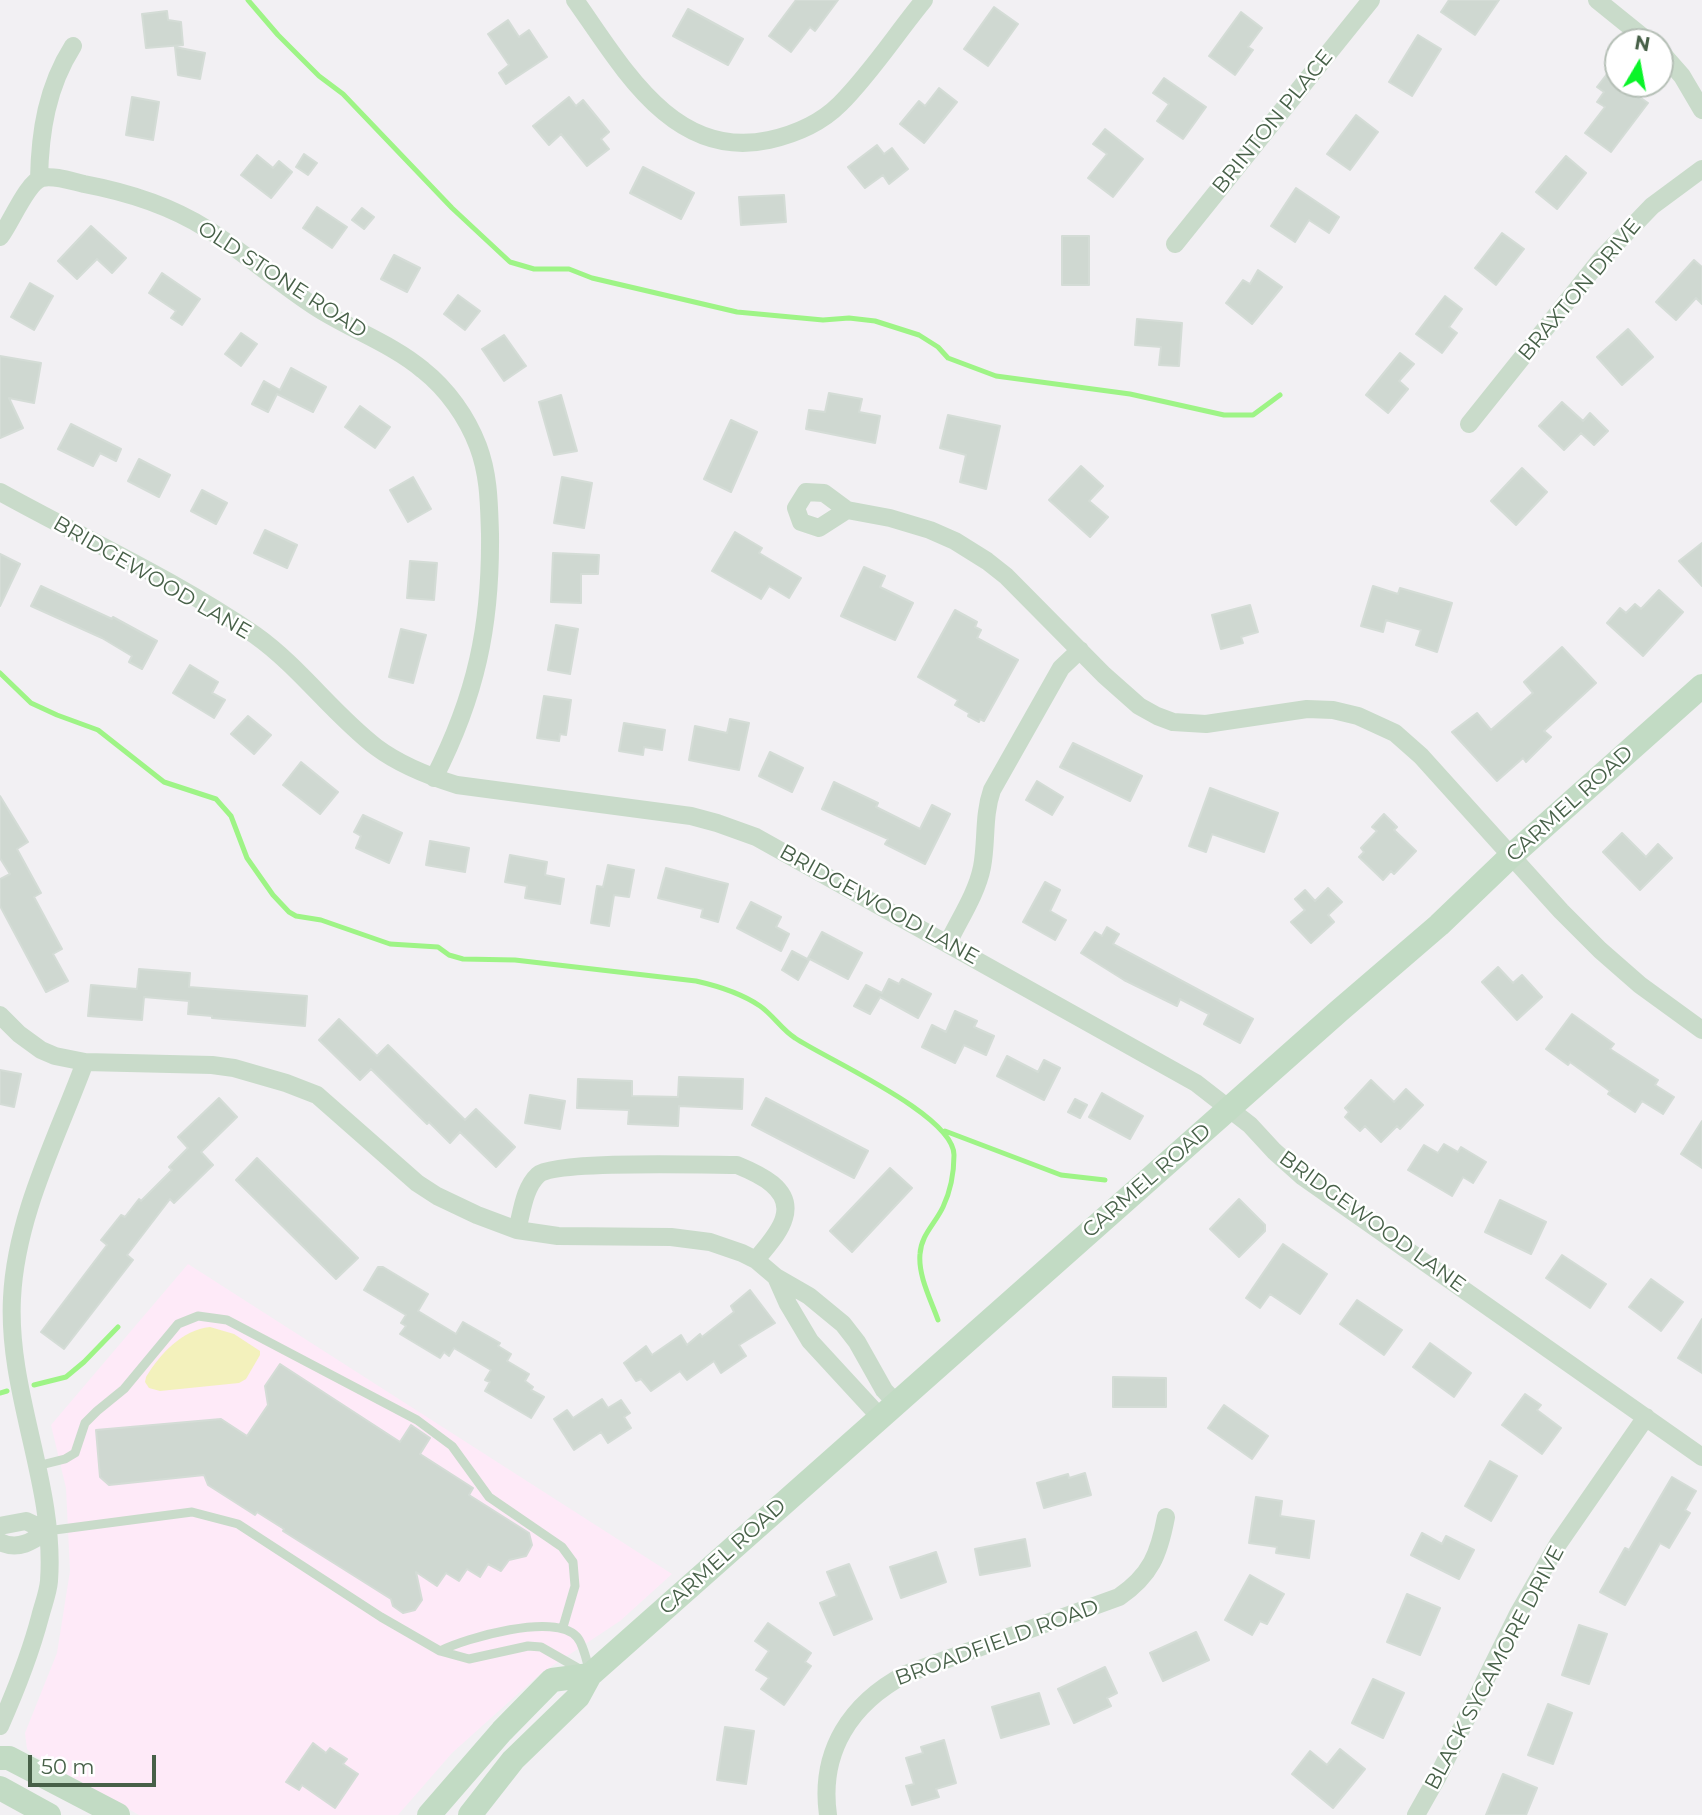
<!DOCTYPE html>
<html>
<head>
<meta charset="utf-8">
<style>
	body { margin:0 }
	#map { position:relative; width:1702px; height:1815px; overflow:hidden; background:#f2f0f3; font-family:Montserrat,sans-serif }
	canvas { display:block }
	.north { position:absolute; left:1604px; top:28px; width:70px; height:70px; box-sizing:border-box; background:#fff; border:2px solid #b5bfb6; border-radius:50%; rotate:10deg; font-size:19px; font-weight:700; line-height:28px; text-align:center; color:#476048 }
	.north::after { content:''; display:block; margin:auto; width:24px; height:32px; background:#0af429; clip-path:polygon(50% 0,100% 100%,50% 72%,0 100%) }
	.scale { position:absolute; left:28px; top:1755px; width:128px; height:32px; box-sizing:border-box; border:4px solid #476048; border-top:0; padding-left:9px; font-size:21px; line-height:24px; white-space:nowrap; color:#476048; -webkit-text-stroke:5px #fff; paint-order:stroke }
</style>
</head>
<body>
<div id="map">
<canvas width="1702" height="1815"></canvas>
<div class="north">N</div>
<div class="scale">50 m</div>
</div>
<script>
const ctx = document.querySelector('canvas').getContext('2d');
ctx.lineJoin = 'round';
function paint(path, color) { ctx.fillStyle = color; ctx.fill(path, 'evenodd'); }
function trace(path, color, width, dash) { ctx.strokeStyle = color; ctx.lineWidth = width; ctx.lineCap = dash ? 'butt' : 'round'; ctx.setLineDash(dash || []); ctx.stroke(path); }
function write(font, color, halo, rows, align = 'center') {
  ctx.font = font + ' Montserrat,sans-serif'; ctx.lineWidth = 5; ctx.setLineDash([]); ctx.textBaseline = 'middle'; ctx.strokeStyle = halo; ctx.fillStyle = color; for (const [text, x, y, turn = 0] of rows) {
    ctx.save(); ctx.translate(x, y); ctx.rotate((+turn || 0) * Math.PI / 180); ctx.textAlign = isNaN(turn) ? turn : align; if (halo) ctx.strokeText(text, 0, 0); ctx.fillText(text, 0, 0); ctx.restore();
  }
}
paint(new Path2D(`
	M188 1264 672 1574 620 1621 540 1674 452 1753 398 1815H139L33 1755 27 1749 25 1733 57 1653 70 1571 66 1488 51 1425Z`), '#feeaf8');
paint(new Path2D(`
	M210 1327 234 1334 260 1351V1355L246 1379 239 1383 160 1391 149 1388 145 1382 146 1377C160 1354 182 1330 210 1327Z`), '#f3f1bc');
trace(new Path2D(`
	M248 0 278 35 319 76 343 94 452 208 510 262 534 269H569L592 278 737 312 823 320 849 318 875 321 919 335 938 347 948 358 996 376 1130 394 1224 415H1253L1280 395
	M0 673 31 703 57 715 98 730 164 782 216 799 231 816 247 858 273 895 289 912 296 916 321 920 390 944 438 947 449 955 463 959 515 960 696 981C718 986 741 993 760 1006 773 1015 782 1030 795 1038 828 1060 954 1115 954 1155 954 1172 950 1192 943 1207 935 1224 921 1235 920 1254 918 1276 931 1300 938 1320
	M945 1131 1061 1175 1105 1180
	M34 1385 66 1377 84 1362 118 1327
	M0 1393 7 1391`), '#9ef486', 5);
const building = new Path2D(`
	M796 0H838L815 31 810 27 791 52 769 36Z
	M1449 0H1499L1475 35 1441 12Z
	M994 7 1018 24 988 66 964 49Z
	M688 9 743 39 728 65 673 36Z
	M167 11 168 20 181 22 183 45 146 48 142 14Z
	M1241 12 1262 28 1248 47 1253 50 1235 75 1209 56Z
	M508 20 519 37 529 30 547 57 506 84 499 73 509 65 488 34Z
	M1418 35 1441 49 1412 96 1389 82Z
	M175 47 205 53 200 79 178 75Z
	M1607 74 1618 82V84H1621L1648 103 1611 152 1585 133 1605 107 1597 102 1604 92 1597 87Z
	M1164 78 1206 107 1183 139 1157 121 1169 104 1153 93Z
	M939 88 957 102 924 143 900 124 919 101 925 106Z
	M132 97 159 102 153 140 126 135Z
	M569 97 576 106 583 100 609 132 601 139 609 149 587 166 561 134 549 145 533 126Z
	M1356 115 1378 132 1350 170 1327 154Z
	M1105 129 1143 159 1113 197 1088 178 1107 154 1093 144Z
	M877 145 884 154 892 148 908 169 889 184 883 175 865 188 848 167Z
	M304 154 317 163 308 175 296 167Z
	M257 155 273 168 279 161 292 172 271 198 241 175Z
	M1566 156 1586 173 1557 209 1536 192Z
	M643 167 694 193 681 219 630 193Z
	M1296 188 1339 217 1329 233 1309 220 1295 242 1271 226Z
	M784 195 786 222 741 225 739 197Z
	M317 207 347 227 332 248 303 228Z
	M362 208 374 217 364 229 352 220Z
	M91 226 126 258 112 273 97 259 77 279 58 261Z
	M1502 233 1524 249 1496 285 1475 268Z
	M1062 236H1089V285H1062Z
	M394 255 420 268 407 292 381 279Z
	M1694 260 1702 267V304L1696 298 1676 320 1656 302Z
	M1258 270 1282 287 1252 324 1226 303 1243 280 1250 284Z
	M162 273 200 299 182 325 171 318 176 311 149 293Z
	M30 283 53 296 34 330 11 317Z
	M458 295 480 311 465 330 444 314Z
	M1445 296 1462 309 1449 327 1457 333 1442 353 1416 334Z
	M1137 319 1182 323 1179 366 1159 365 1161 347 1135 345Z
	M1628 329 1653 357 1622 385 1597 357Z
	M241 333 257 344 241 366 225 354Z
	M504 335 526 366 504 381 482 349Z
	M1400 353 1414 364 1399 381 1408 389 1388 413 1366 395Z
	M0 356 41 363 34 403 9 398 23 428 0 438Z
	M291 368 326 387 313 412 277 394 268 412 252 404 264 381 280 390Z
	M829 393 862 399 859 412 880 416 875 443 806 429 809 410 825 412Z
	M561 395 577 451 554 455 539 402Z
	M1562 402 1583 421 1590 413 1608 431 1594 445 1581 433 1564 450 1539 426Z
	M360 406 390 427 375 448 345 427Z
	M948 415 1000 426 986 489 960 482 966 455 940 448Z
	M731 420 757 432 731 492 704 479Z
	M71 424 121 449 116 461 100 453 93 466 58 449Z
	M139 459 170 475 159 497 128 481Z
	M1081 466 1103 486 1089 501 1108 517 1090 537 1049 500Z
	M1522 468 1547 492 1516 525 1491 501Z
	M413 477 431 509 408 522 390 490Z
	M562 477 592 483 584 528 554 523Z
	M202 490 227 503 216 524 191 511Z
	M265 530 297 545 287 568 254 553Z
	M735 532 762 548 759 553 801 578 789 598 769 586 761 599 712 571Z
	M1702 543V586L1679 561Z
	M553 553 599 555 598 574H581V603L551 602Z
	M0 554 20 564 0 606Z
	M410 561 437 563 434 600 407 598Z
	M864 567 885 576 880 587 913 603 895 640 841 616Z
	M41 586 112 619 113 617 157 641 142 669 129 662 132 656 102 638 31 606Z
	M1373 586 1398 594 1400 588 1452 603 1437 652 1416 645 1421 630 1386 620 1383 632 1361 626Z
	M1659 590 1683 612 1643 656 1607 623 1620 608 1626 613 1635 604 1641 609Z
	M1250 605 1258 632 1241 637 1243 643 1221 649 1212 615Z
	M955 610 977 622 975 627 981 630 977 638 1018 660 984 721 980 719 979 722 968 716 969 713 955 705 958 700 918 677Z
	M556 625 578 629 570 674 548 670Z
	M401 629 426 635 413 683 389 677Z
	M1562 647 1596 683 1544 731 1551 737 1526 762 1523 758 1497 781 1452 732 1477 713 1491 730 1533 693 1524 682Z
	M190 665 218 682 212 693 225 700 214 718 173 693Z
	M544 696 571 700 566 735 560 734 559 741 537 738Z
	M248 716 271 735 254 754 231 734Z
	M730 719 749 723 739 770 689 760 695 726 727 733Z
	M624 723 665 730 662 750 644 747 643 755 619 751Z
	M1073 743 1142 776 1130 801 1060 767Z
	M770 752 803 768 792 792 759 776Z
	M301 762 338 792 320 814 283 785Z
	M1037 781 1063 797 1052 815 1026 800Z
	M834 782 878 803 876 807 920 829 932 805 950 814 925 864 885 844 888 839 822 809Z
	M1210 788 1278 813 1264 852 1212 834 1206 852 1189 846Z
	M0 796 28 842 17 849 41 893 34 897 62 949 53 954 68 981 46 992 0 906V879L10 874 0 858Z
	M1384 814 1397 827 1394 830 1416 851 1394 874 1391 871 1383 880 1359 857 1364 852 1361 848 1377 831 1372 827Z
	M363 815 402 833 389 863 356 848 361 836 354 832Z
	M1622 833 1646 857 1658 844 1672 858 1640 890 1603 852Z
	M430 841 469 848 465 872 426 865Z
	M510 855 547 862 545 875 564 879 560 904 525 898 527 886 505 882Z
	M608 865 634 870 629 897 614 895 609 926 591 923 597 886 603 887Z
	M666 868 728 884 718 922 701 917 703 909 658 898Z
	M1045 882 1060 890 1050 911 1066 920 1055 940 1023 922Z
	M1328 888 1342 902 1328 915 1334 922 1311 943 1291 922 1305 910 1295 899 1305 890 1315 901Z
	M751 902 781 917 776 927 789 934 781 951 737 928Z
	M1107 927 1119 934 1113 944 1253 1019 1240 1043 1204 1024 1209 1014 1180 999 1177 1006 1124 980 1081 953 1095 932 1102 936Z
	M822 932 862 953 848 979 808 958Z
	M792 951 809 960 798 980 782 970Z
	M1498 967 1513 983 1522 975 1542 997 1517 1020 1482 982Z
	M139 969 190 973 189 987 307 996 305 1026 212 1018V1016L188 1014 189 1001 144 997 142 1020 88 1016 91 985 137 989Z
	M889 979 899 984 902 979 931 994 918 1018 880 997 870 1014 854 1006 866 985 882 993Z
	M955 1011 977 1021 974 1027 994 1036 986 1055 964 1045 955 1063 922 1047 932 1025 946 1032Z
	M1572 1014 1614 1044 1610 1049 1658 1080 1655 1085 1674 1097 1663 1114 1642 1101 1635 1112 1608 1094 1610 1091 1570 1062 1568 1065 1546 1049Z
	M339 1019 377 1056 388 1045 465 1120 476 1109 515 1147 496 1167 460 1132 450 1143 429 1122 427 1124 371 1069 360 1080 319 1040Z
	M1007 1056 1038 1072 1044 1060 1060 1068 1044 1100 997 1076Z
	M0 1070 21 1074 14 1107 0 1104Z
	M679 1077 743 1079 742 1109 679 1106 678 1126 628 1124 629 1110 577 1108 578 1079 632 1081V1096L678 1097Z
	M1371 1080 1394 1102 1406 1089 1423 1105 1400 1129 1397 1126 1381 1142 1365 1126 1360 1131 1345 1117 1349 1112 1345 1108Z
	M1102 1093 1143 1116 1130 1139 1089 1117Z
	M530 1095 565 1101 560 1129 525 1123Z
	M219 1098 237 1117 201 1152 213 1165 174 1203 170 1199 127 1255 133 1260 64 1349 41 1332 107 1245 101 1240 121 1215 125 1217 139 1199 141 1201 172 1170 169 1167 188 1148 178 1137Z
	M766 1098 868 1151 854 1178 752 1125Z
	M1075 1099 1087 1105 1080 1118 1068 1112Z
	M1702 1121V1168L1681 1154Z
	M1444 1144 1458 1152 1461 1147 1486 1162 1473 1183 1463 1177 1452 1196 1408 1170 1424 1145 1438 1153Z
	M257 1158 358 1258 336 1279 236 1180Z
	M890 1168 912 1188 852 1252 830 1231Z
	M1239 1199 1265 1225V1231L1239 1257 1210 1229Z
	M1500 1200 1546 1222 1531 1254 1485 1232Z
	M1283 1244 1327 1274 1300 1314 1270 1294 1260 1308 1246 1298Z
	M1562 1255 1606 1284 1590 1308 1546 1278Z
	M378 1267H383L428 1294 418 1311 456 1334 463 1322 500 1343 498 1346 511 1354 507 1361 529 1374 525 1381 533 1387 531 1390 544 1397 531 1418 485 1391 490 1382 485 1380 491 1370 454 1348 449 1356 444 1352 440 1358 400 1334 406 1326 401 1323 406 1315 364 1290Z
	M1651 1279 1683 1302 1661 1331 1629 1307Z
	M750 1290 775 1323 739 1345 746 1356 721 1373 714 1361 687 1380 680 1371 651 1391 641 1379 636 1381 624 1363 646 1346 652 1355 681 1335 687 1345 700 1334 702 1337 734 1312 731 1306Z
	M1357 1300 1402 1330 1384 1355 1340 1324Z
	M1702 1319V1373L1678 1358Z
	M1430 1343 1471 1373 1454 1397 1413 1367Z
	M280 1364 400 1442 411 1425 430 1438 420 1454 473 1488 469 1495 529 1533 532 1545 526 1556 509 1560 501 1571 488 1564 480 1577 467 1569 459 1581 446 1573 437 1586 416 1572 422 1600 415 1610 403 1613 393 1606 391 1599 283 1531 284 1529 257 1512 255 1515 208 1485 204 1475 109 1485 100 1477 96 1430 221 1419 247 1436 268 1405 265 1386Z
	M1113 1377 1166 1378V1407H1113Z
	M1525 1394 1541 1405 1537 1410 1561 1428 1542 1454 1502 1425Z
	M602 1399 608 1408 621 1400 630 1413 624 1417 631 1428 608 1443 601 1432 574 1450 554 1419 567 1410 573 1418Z
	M1224 1405 1268 1436 1252 1459 1208 1428Z
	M1490 1461 1517 1476 1491 1521 1465 1506Z
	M1085 1473 1091 1495 1044 1508 1037 1483 1068 1474 1069 1478Z
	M1672 1477 1696 1491 1685 1510 1690 1513 1669 1548 1660 1543 1625 1605 1600 1592 1625 1548 1629 1550Z
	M1256 1497 1282 1501 1280 1516 1314 1521 1309 1558 1276 1553 1277 1547 1249 1543Z
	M1422 1533 1442 1544 1446 1536 1474 1550 1459 1579 1411 1555Z
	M1025 1539 1030 1566 980 1575 975 1549Z
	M936 1552 946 1582 901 1598 890 1567Z
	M849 1564 872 1619 834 1635 820 1603 837 1596 827 1572Z
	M1250 1575 1284 1594 1267 1624 1260 1621 1252 1635 1225 1620Z
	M1407 1594 1440 1608 1420 1655 1387 1642Z
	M768 1623 811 1653 805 1662 811 1666 784 1705 761 1689 769 1678 756 1670 769 1651 755 1641Z
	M1579 1625 1607 1634 1589 1684 1562 1675Z
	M1196 1632 1209 1660 1163 1681 1150 1653Z
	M1105 1667 1117 1693 1107 1698 1111 1706 1074 1723 1058 1689Z
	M1373 1679 1404 1693 1383 1738 1352 1723Z
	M1039 1693 1049 1724 1001 1738 992 1707Z
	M1548 1704 1572 1713 1553 1764 1528 1755Z
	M725 1727 754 1731 746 1784 717 1780Z
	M944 1740 956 1783 936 1789 939 1797 912 1805 906 1786 914 1784 906 1758 923 1753 921 1747Z
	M313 1743 326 1753 330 1748 347 1759 343 1764 358 1774 335 1808 302 1785 299 1790 286 1782Z
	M1340 1749 1365 1769 1333 1808 1292 1774 1310 1751 1327 1765Z
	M1503 1774 1537 1788 1526 1815H1486Z`);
paint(building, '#cfd8d1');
trace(building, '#d4dcd6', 2);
trace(new Path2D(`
	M37 1466 65 1459 75 1453 85 1423 97 1411 124 1389 178 1324 198 1316 227 1320 417 1420 452 1446 489 1497 562 1547 573 1562 575 1586 563 1627
	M47 1531 192 1512 238 1524 381 1617 440 1651 469 1659 528 1646 541 1647 583 1671
	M440 1651C466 1638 555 1612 577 1637 584 1645 587 1663 590 1673`), '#c9dbca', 9);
trace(new Path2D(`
	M575 0C622 66 673 161 769 140 796 134 820 124 840 104 871 73 896 34 924 0
	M1597 0 1649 42
	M1660 51 1682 76 1702 110
	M39 179C40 131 47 87 73 46
	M0 237C11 223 27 182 42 178 54 175 71 181 84 184 127 192 169 205 207 229 244 252 277 282 314 306 349 329 391 343 423 370 447 389 467 417 478 446 489 475 489 504 490 534 491 626 476 696 434 778
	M1175 244 1371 0
	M1469 424 1601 259 1652 206 1702 169
	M0 492C85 539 175 580 255 635 300 667 332 713 376 747 400 765 428 776 457 785L691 816 717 823 756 837 1196 1083 1250 1125 1274 1151 1303 1177 1702 1457
	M847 510 819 528 801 522 796 508 806 492 824 493 847 510 890 518 930 530 955 541 987 561 1006 576 1104 675 1139 706 1157 716 1173 722 1206 724 1307 709 1333 710 1358 716 1395 733 1421 756 1561 911 1600 950 1640 985 1702 1030
	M948 943C959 920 977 893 982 867 987 841 983 816 992 790L1061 668 1080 650
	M0 1015 19 1034 41 1050 55 1056 85 1062 212 1065 234 1068 286 1083 317 1095 417 1183 437 1196 477 1215 517 1230 558 1236 671 1237 710 1242 742 1253 756 1260 776 1277 809 1296 843 1324 857 1342 884 1390 896 1403
	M517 1230C522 1212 524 1188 538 1175 554 1160 708 1165 737 1165 759 1174 793 1189 784 1218 780 1233 765 1248 756 1260
	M776 1277 788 1304 810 1341 880 1417
	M0 1526 26 1521 47 1531C33 1541 18 1551 0 1542
	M0 1726C16 1690 30 1655 40 1617 43 1605 48 1593 49 1581 56 1485 7 1394 12 1298 16 1215 57 1138 85 1062
	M828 1815C819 1751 851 1703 906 1674L1119 1597C1151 1575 1159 1554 1166 1517
	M1416 1815 1438 1776 1518 1614 1558 1544 1646 1417`), '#c9dbca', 18);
trace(new Path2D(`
	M0 1758H9L118 1815
	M0 1788 49 1815
	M429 1815 502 1731 552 1680 590 1675
	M470 1815 513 1760 578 1697 590 1675 1339 1011 1439 925 1511 856 1702 686`), '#c2dbc4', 24);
write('21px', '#476048', '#fff', [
	["BRINTON PLACE",1273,122,-51],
	["OLD STONE ROAD",282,280,33],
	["BRAXTON DRIVE",1580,290,-50],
	["BRIDGEWOOD LANE",152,578,30],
	["CARMEL ROAD",1570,804,-42],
	["BRIDGEWOOD LANE",879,905,29],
	["CARMEL ROAD",1147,1181,-41],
	["BRIDGEWOOD LANE",1372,1222,36],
	["CARMEL ROAD",723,1557,-42],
	["BROADFIELD ROAD",997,1643,-20],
	["BLACK SYCAMORE DRIVE",1495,1668,-62]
]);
</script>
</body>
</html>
